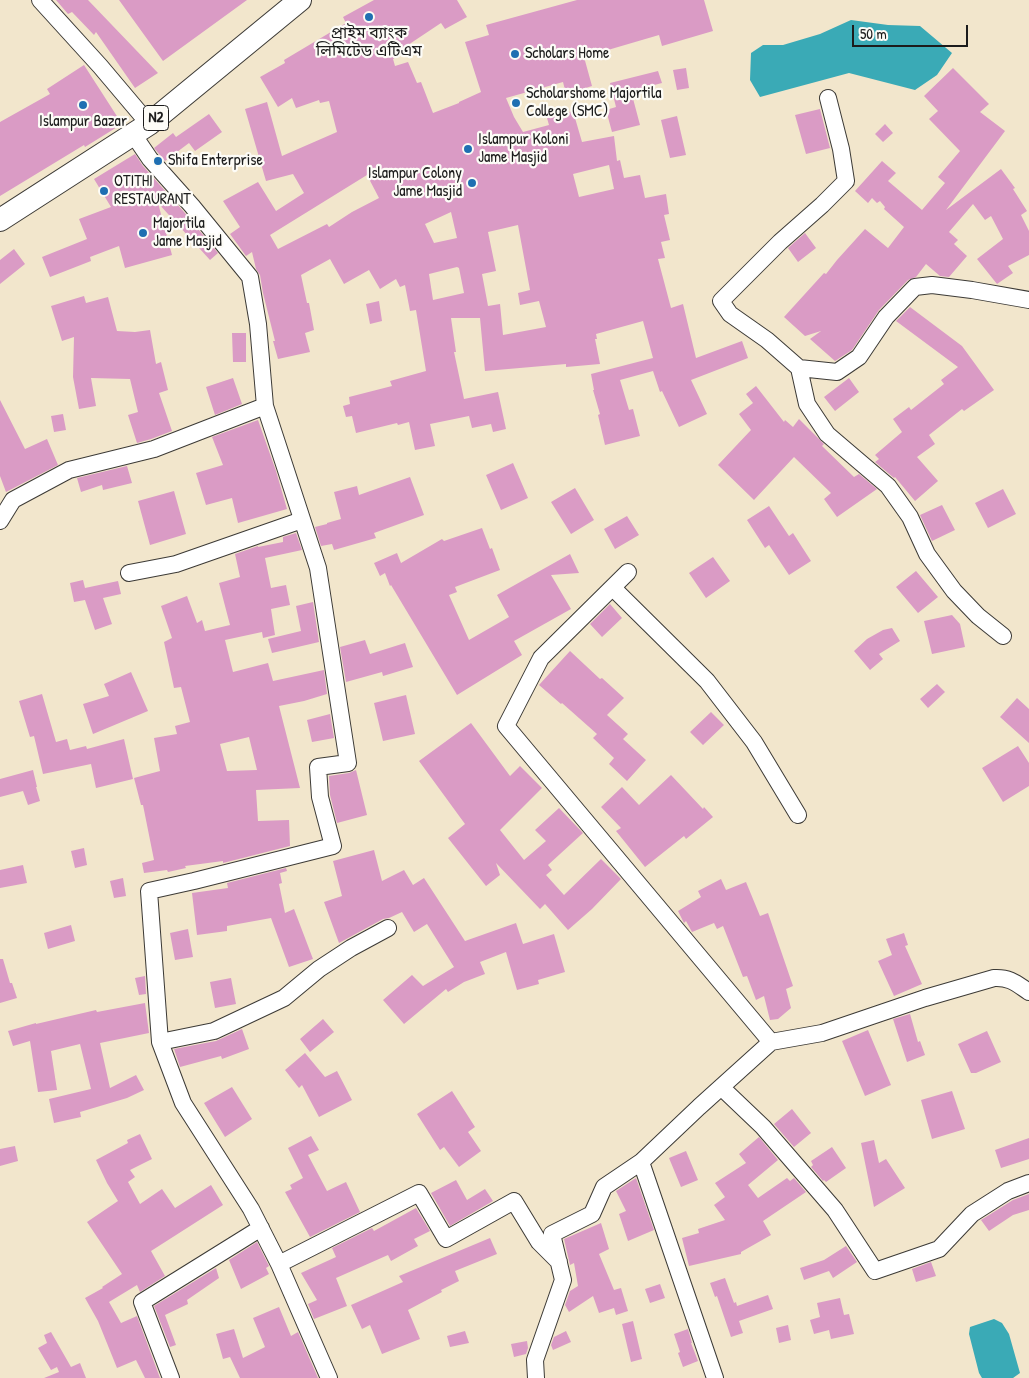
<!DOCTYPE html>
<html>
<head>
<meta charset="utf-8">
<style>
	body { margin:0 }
	#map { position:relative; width:1029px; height:1378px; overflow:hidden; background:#f2e6cc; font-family:"Patrick Hand",sans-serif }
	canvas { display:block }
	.scale { position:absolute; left:852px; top:25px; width:116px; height:22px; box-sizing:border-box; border:2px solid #1c1c1c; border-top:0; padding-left:6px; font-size:15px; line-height:18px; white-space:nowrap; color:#1c1c1c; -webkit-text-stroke:4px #fdfcf7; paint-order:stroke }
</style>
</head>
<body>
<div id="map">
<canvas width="1029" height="1378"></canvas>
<div class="scale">50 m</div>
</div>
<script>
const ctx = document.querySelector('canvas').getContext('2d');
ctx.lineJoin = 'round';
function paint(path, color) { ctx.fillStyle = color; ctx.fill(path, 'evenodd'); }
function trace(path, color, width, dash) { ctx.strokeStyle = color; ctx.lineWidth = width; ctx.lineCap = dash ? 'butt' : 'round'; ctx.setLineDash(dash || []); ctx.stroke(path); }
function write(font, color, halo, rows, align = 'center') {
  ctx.font = font + ' "Patrick Hand","Noto Sans Bengali",sans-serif'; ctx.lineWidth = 4.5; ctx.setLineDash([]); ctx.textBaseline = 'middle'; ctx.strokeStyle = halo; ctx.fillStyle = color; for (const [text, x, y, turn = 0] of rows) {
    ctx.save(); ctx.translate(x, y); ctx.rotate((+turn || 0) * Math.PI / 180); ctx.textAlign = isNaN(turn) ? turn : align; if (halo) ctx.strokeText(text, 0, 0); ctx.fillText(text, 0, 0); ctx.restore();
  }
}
paint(new Path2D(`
	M851 20 888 25 920 26 952 53 937 75 915 90 849 73 760 97 750 80 751 53 763 45H783L820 34Z
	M994 1319 1002 1323 1009 1334 1020 1373 1013 1378H982L979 1373 969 1334 970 1327Z`), '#3aaab6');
paint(new Path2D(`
	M56 0H88L158 73 135 88 96 32 94 35 72 12 68 14Z
	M119 0H247L163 61Z
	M374 0H457L467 17 445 29 441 23 402 49 404 53 393 59 395 66 408 62 417 83 421 82 433 113 459 103V102L481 92 465 42 489 35 486 25 577 0H704L713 31 662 46 659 35 584 57 592 86 566 94 563 82 506 98 514 117 523 132 549 125 547 118 573 111 582 142 614 136 617 161 620 160 624 178 640 175 645 198 666 194 669 214 664 215 670 240 661 242 665 258 658 259 671 308 683 304 696 358 742 341 748 358 691 380 707 414 679 427 662 391 660 392 653 371 620 380 629 410 633 409 640 436 605 445 598 415 600 414 593 390H594L591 374 653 358 643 321 596 334 597 339H595L600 364 566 367V364L485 371 480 318H451L456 352H454L464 399 498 392 506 429 493 432 491 424 472 428 469 416 430 424 435 446 415 450 409 422 398 425 397 423 356 433 352 416 346 417 343 406 350 404 349 397 392 386 390 381 426 371 416 310 410 311 405 285 400 287 396 279 380 289 369 270 344 284 330 259 301 275 307 303H309L314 330 305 333 310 352 278 359 273 341H275L263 293 260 275 256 269 252 252 246 256 230 234 240 227 223 201 258 182 276 211 304 193 293 174 266 181 245 109 267 102 282 156 337 132 329 101 320 103 319 100 296 108 292 98 278 107 260 77 285 63 284 60 346 23 343 17ZM609 165 614 189 579 197 573 174ZM367 175 379 198 352 212 329 227 327 224 278 249 270 235ZM451 212 457 238 434 243 425 224ZM518 225 530 290 518 293 520 305 539 301 546 327 503 335 500 304 488 306 482 274 496 271 488 232ZM457 267 459 268 464 293 433 300 429 274Z
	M84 65 122 124 85 147 84 145 0 196V122L50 94 47 89Z
	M686 68 689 88 677 90 673 70Z
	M953 68 989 104 980 112 1005 131 946 210 1001 169 1015 188 1013 189 1027 211 1021 215 1029 231V255L1008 266 1013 273 997 284 977 259 1003 239 991 216 985 220 973 204 949 232 958 240 954 244 967 256 949 277 940 276 926 264 916 277 908 280 879 310 852 350 835 361 810 339 821 331 805 336 784 317 824 273 826 274 837 260 865 229 888 248 904 227 884 209 885 207 880 201 877 203 872 198 868 203 855 191 882 161 896 173 888 181 922 210 945 183 938 177 960 151 929 119 938 111 924 96Z
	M658 71 662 83 631 91 640 125 612 132 606 110 616 107 610 83Z
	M820 109 830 148 806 154 795 115Z
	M209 114 222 132 195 151 189 143 165 161 154 148 173 133 176 137Z
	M677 116 686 155 670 158 661 120Z
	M885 124 893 133 883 142 875 134Z
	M135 154 143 166 184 212 218 253 210 260 158 203 172 255 125 268 119 246 90 257 91 261 50 277 42 257 87 239 79 219 111 207 94 179Z
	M805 233 816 248 798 262 788 248Z
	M14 249 25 264 0 284V260Z
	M84 296 86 303 108 297 117 331 135 332 150 330 156 364 161 362 168 390 159 393 172 431 151 439 137 443 128 415 138 412 130 379 91 378 96 406 79 409 73 377 74 337 62 341 51 306Z
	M379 301 382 321 370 324 366 304Z
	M910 307 962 346 994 390 964 411 962 409 929 435 935 444 917 457 938 481 915 501 895 477 894 478 875 462 879 459 875 455 902 432 893 419 909 407 911 410 944 384 941 380 958 367 896 321Z
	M232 333H246V362H233Z
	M233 378 242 404 215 415 206 387Z
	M849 378 859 392 835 411 824 397Z
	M756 386 784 422 785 420 793 427 799 419 824 444 822 446 854 477 859 474 877 489 837 517 824 499 831 493 794 457 754 500 718 465 751 430 739 414 753 403 746 394Z
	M0 400 25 449 47 439 58 465 6 492 0 476Z
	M63 414 66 430 54 432 51 416Z
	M258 420 276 471 287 509 238 523 232 498 206 505 196 473 223 465 212 437Z
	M513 463 528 498 501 510 486 475Z
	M127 466 132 483 103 490 102 485 81 492 77 478Z
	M410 477 424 515 374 533 376 538 334 550 332 544 321 546 315 527 327 524V523L341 519 334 492 357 486 359 495Z
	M575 488 594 520 571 534 551 502Z
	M1003 489 1016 514 988 528 975 503Z
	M174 491 186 534 150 545 138 501Z
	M942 505 955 530 932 541 920 515Z
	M769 506 789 536 793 533 811 561 789 575 769 545 765 548 747 520Z
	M627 516 639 535 615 549 604 529Z
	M482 528 490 549 492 548 500 570 455 587 457 592 449 595 469 640 509 617 497 595 570 554 579 573 551 575 571 609 514 641 522 655 457 695 391 585 390 586 385 573 380 576 374 563 397 553 401 563 442 539 444 541Z
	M296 533 302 550 265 558 271 588 286 585 290 605 271 609 275 635 263 638 262 632 225 640 233 672 268 663 273 681 324 670 327 694 304 701 279 706 300 788 256 790 258 821 289 820 290 846 223 863V861L185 866 186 868 168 872 167 870 144 873 142 863 154 860 143 805H141L134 778 160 771 154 738 177 734 175 726 190 722 181 687 174 688 164 642 172 638 161 606 187 596 197 623 202 620 205 631 230 625 219 583 240 577 235 554 258 546V547L283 542V537ZM249 737 257 770 227 771 220 744Z
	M713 557 730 581 706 598 689 573Z
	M916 571 938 597 918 613 896 587Z
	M83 580 85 588 118 581 121 594 103 598 112 624 95 630 85 600 74 602 70 583Z
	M313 602 319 642 272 653 268 639 301 631 296 606Z
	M610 604 622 618 602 637 590 624Z
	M952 615 960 624 965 647 932 654 924 621Z
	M892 628 900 641 879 654 883 659 870 670 854 651 867 639 883 630Z
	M365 640 370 654 405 643 413 667 383 676 382 672 346 682 340 647Z
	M570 651 600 679 602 678 624 698 607 715 628 734 623 739 646 760 627 781 609 764 614 758 593 738 597 734 562 703 561 704 539 685Z
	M131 672 148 711 93 734 83 704 109 696 104 684Z
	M937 684 945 692 928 708 920 699Z
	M42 694 56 742 67 739 70 750 86 746 87 749 124 739 133 779 96 788 91 764 43 774 34 736 30 737 19 701Z
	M406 695 415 734 383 741 374 703Z
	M1017 698 1029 709V743L1000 717Z
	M711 712 724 725 703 745 690 732Z
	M330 714 334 738 312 742 307 720Z
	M471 723 510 776 520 766 542 788 500 830 524 860 546 841 535 830 559 808 583 833 548 865 552 870 546 875 564 895 601 859 621 879 592 909 568 930 545 904 540 909 496 863 500 875 486 886 448 838 465 824 419 761Z
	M1018 746 1029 763V786L1003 802 982 768Z
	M33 770 37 787H36L40 801 28 805 23 791 0 797V779Z
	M356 770 367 815 337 823 330 795 329 776 349 773Z
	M671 775 703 809 704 807 713 817 686 839 684 836 645 867 616 831 621 828 601 807 622 787 639 805Z
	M84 848 87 865 75 868 71 851Z
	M374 850 382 881 404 870 413 885 424 878 465 941 516 923 523 944 554 934 565 972 538 980 539 984 517 990 506 952 480 962 485 974 464 982 448 992 446 989 404 1024 383 1000 412 975 423 986 454 967 427 924 414 932 402 912 389 918 383 919 339 943 324 902 342 896 333 861Z
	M23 865 27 883 0 888V870Z
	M286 868 287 871 280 873 282 883 279 884 285 913 294 909 313 959 289 967 271 918 227 926V931L197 935 192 893 228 888 227 883Z
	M123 878 126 896 114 898 110 881Z
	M721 879 726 890 746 882 760 916 768 913 793 986 786 989 791 1008 778 1019 770 1020 764 996 756 1000 747 976 743 977 723 926 717 929 714 923 692 932 686 921 684 923 678 911 701 897 698 891Z
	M71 925 75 941 48 949 44 933Z
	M188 929 193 957 175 960 170 933Z
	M904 933 908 945 905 946 922 984 894 996 878 961 892 955 886 939Z
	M0 959H3L10 983H12L17 998 0 1003Z
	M145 976 146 994 139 995 135 978Z
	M231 978 236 1004 215 1008 210 982Z
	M145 1003 149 1033 100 1043 110 1088 136 1075 144 1090 127 1098 80 1112 81 1117 54 1123 49 1099 91 1089 80 1044 51 1051 57 1090 38 1092 30 1041 13 1046 8 1031 36 1023V1024L96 1010 97 1012Z
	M910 1014 918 1042 920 1041 925 1055 907 1062 893 1019Z
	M323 1019 334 1032 310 1052 300 1039Z
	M242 1029 249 1049 222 1059 221 1056 180 1067 174 1049 216 1041Z
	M868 1030 891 1085 865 1096 842 1041Z
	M987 1031 1001 1062 976 1073H971L958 1044Z
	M305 1053 325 1077 337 1071 352 1100 319 1117 302 1085 299 1088 285 1070Z
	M232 1087 252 1119 225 1137 204 1103Z
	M452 1091 475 1127 468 1132 481 1151 459 1167 444 1147 440 1150 417 1114Z
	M952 1091 965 1129 932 1139 921 1100Z
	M792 1109 811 1133 794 1147 774 1124Z
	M140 1134 152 1159 130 1170 135 1177 128 1182 140 1204 162 1189 175 1208 211 1185 223 1205 151 1251 165 1276 140 1292 137 1285 109 1302 121 1323 137 1316 160 1378H145L136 1360 117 1368 98 1321 85 1298 103 1288 102 1287 122 1274 87 1222 118 1201 107 1183 96 1160 128 1143 127 1140Z
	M311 1136 319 1150 308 1155 327 1191 346 1182 360 1212 310 1237 285 1192 292 1189 290 1185 303 1178 288 1148Z
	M759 1137 778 1160 748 1185 758 1198 787 1178 790 1181 794 1178 806 1192 763 1221 771 1235 741 1252V1254L689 1266 682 1238 699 1233 698 1229 725 1220 714 1205 725 1197 715 1183 746 1163 739 1154Z
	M1029 1138V1159L1001 1168 995 1150Z
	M874 1140 879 1163 886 1159 905 1188 874 1207 861 1143Z
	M15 1146 18 1161 0 1166V1149Z
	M832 1147 846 1168 826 1182 824 1180 823 1181 811 1167 813 1165 811 1161Z
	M686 1151 698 1180 681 1187 669 1158Z
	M636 1178 654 1230 628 1241 619 1214 626 1211 616 1191Z
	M456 1180 467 1200 485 1189 493 1201 450 1226 431 1193Z
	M1029 1194V1210L1013 1215 989 1231 981 1220 1013 1200Z
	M416 1208 430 1231 414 1239 418 1246 391 1261 388 1255 336 1278 347 1306 314 1319 308 1304 317 1300 301 1273 336 1257 332 1248 372 1228 374 1231Z
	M601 1223 609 1249 599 1254 614 1290 621 1288 628 1311 616 1315 614 1308 599 1313 593 1296 569 1312 565 1305 570 1291 578 1286 574 1263 570 1265 564 1239Z
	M490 1238 497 1254 455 1271 459 1281 441 1290 442 1292 408 1310 420 1339 382 1354 370 1325 362 1329 351 1305 403 1282 399 1276Z
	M257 1242 269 1266 266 1268 269 1274 241 1289 229 1260Z
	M846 1246 857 1262 833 1278 829 1271 804 1280 800 1268 824 1260Z
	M931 1262 936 1276 916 1282 912 1269Z
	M216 1268 219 1278 187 1300 188 1304 165 1315 176 1345 170 1347 154 1306Z
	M725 1278 734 1303 736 1302 737 1306 768 1295 773 1309 739 1321 743 1333 731 1337 717 1296 715 1297 710 1283Z
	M660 1284 665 1298 650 1303 645 1289Z
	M840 1298 844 1315 849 1314 854 1334 831 1339 829 1330 814 1334 810 1320 820 1317 817 1303Z
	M279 1307 291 1336 298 1332 318 1378H240L230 1357 223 1359 216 1334 234 1329 243 1358 265 1347 253 1318Z
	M633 1321 642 1359 631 1362 622 1324Z
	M788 1325 791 1340 779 1343 776 1328Z
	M688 1329 692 1343H691L698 1361 683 1367 678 1353 680 1352 674 1334Z
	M465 1331 469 1343 450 1347 447 1336Z
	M566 1331 571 1342 553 1350 551 1345 554 1337Z
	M51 1332 71 1367 80 1363 86 1378H44L59 1372 57 1367 51 1370 38 1348 47 1343 44 1335Z
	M527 1341 528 1348 526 1354 514 1357 511 1344Z`), '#da9bc5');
const minor = new Path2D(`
	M40 0 100 66 149 124
	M828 98 841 149 846 181 822 205 780 242 721 301 730 314 767 340 799 368 837 372 859 357 886 317 915 287 932 285 972 290 1029 300
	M133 134 150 159 192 206 250 277 258 324 265 406 318 568 348 763 318 767 320 797 333 846 194 881 149 891 160 1042 183 1103 251 1209 279 1264 329 1378
	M799 368 807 404 827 434 888 486 910 517 927 554 954 591 978 616 1003 636
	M0 521 13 500 69 470 154 449 265 406
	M628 572 541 658 506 726 771 1042
	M129 573 176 564 302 520
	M613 588 707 681 754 742 798 815
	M160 1042 214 1031 284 998 319 969 351 948 388 928
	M721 1087 763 1127 835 1210 875 1271 939 1249 972 1214 1008 1191 1029 1183
	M641 1162 715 1378
	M279 1264 419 1193 446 1239 514 1201 539 1242 559 1262
	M171 1378 142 1302 261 1228
	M536 1378 535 1360 563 1280 552 1234 592 1214 604 1187 641 1162 699 1107 771 1042 822 1033 925 998 994 978C1010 977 1017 984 1029 992`);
const highway = new Path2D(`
	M0 220 149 124 300 0`);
trace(minor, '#3c3a36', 18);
trace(highway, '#3c3a36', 24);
trace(minor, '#fff', 16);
trace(highway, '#fff', 22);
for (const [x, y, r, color] of [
	[369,17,5,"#1f6fb2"],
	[515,54,5,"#1f6fb2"],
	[516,103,5,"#1f6fb2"],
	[83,105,5,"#1f6fb2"],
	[468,149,5,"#1f6fb2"],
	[158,161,5,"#1f6fb2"],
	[472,183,5,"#1f6fb2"],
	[104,191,5,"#1f6fb2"],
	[143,233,5,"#1f6fb2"]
]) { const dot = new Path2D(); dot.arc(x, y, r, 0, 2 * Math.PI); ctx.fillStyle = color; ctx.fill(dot); trace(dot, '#fdfcf7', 2); }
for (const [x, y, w] of [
	[156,118,25]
]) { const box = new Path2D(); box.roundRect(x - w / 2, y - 12.5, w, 25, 4); ctx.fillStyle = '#fdfcf7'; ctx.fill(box); trace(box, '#1c1c1c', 1); }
write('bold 15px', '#1c1c1c', null, [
	["N2",156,118]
]);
write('16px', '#1c1c1c', '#fdfcf7', [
	["প্রাইম ব্যাংক",369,34,"center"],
	["লিমিটেড এটিএম",369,52,"center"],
	["Scholars Home",525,54],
	["Scholarshome Majortila",526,94],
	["College (SMC)",526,112],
	["Islampur Bazar",83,122,"center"],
	["Islampur Koloni",478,140],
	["Jame Masjid",478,158],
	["Shifa Enterprise",168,161],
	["Islampur Colony",462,174,"right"],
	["Jame Masjid",462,192,"right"],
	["OTITHI",114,182],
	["RESTAURANT",114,200],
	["Majortila",153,224],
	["Jame Masjid",153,242]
], 'left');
</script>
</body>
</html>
